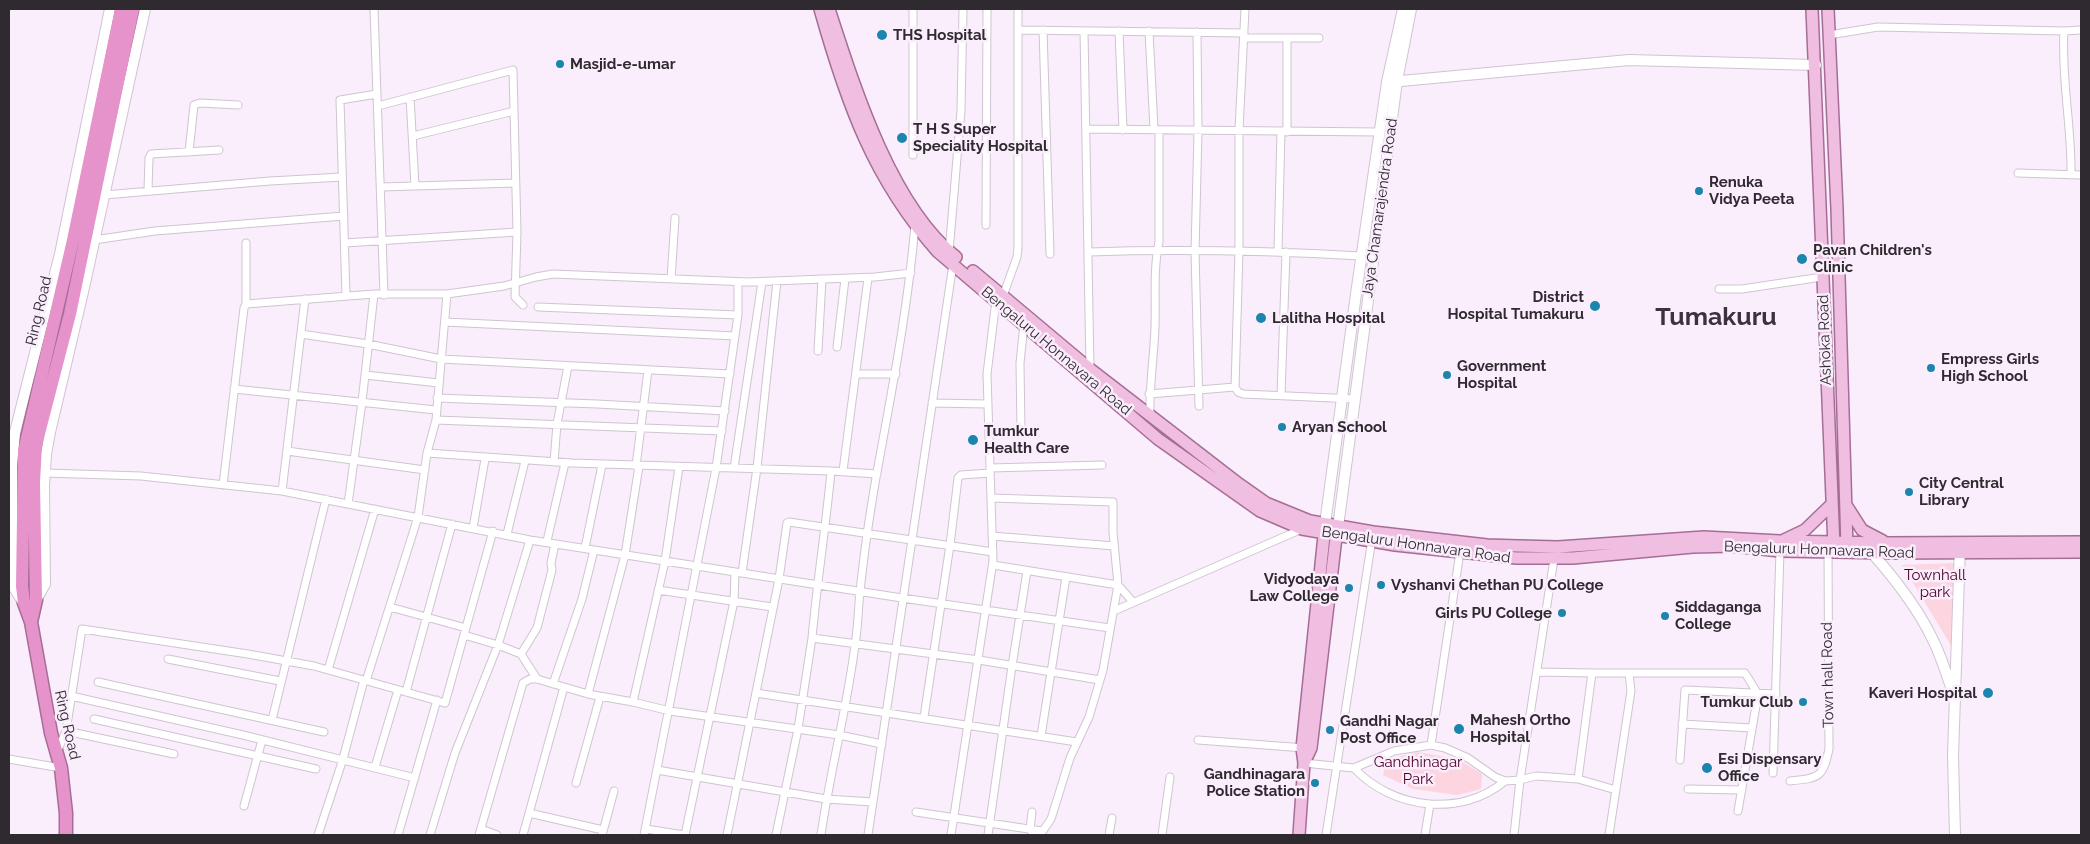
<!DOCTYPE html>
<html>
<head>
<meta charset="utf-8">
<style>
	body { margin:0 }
	#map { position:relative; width:2090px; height:844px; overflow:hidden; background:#faedfc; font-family:Raleway,sans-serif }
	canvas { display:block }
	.frame { position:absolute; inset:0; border:10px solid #2f2a30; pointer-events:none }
</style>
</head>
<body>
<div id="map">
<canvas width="2090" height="844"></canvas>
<div class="frame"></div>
</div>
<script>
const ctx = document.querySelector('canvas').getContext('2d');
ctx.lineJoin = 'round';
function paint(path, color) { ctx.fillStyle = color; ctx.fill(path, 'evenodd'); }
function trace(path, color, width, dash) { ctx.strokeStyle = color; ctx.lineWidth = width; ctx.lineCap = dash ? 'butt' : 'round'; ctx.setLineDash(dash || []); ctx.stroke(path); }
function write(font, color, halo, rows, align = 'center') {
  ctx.font = font + ' Raleway,sans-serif'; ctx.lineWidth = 5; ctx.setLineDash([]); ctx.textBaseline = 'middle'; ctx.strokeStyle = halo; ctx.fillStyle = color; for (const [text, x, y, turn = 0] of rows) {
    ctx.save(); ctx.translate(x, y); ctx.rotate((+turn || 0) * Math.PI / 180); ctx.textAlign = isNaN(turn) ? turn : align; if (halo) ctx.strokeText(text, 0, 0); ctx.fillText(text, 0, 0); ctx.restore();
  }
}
paint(new Path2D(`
	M1954 563 1952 647 1902 565Z
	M1417 752 1458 759 1482 774 1481 789 1457 795 1413 789 1383 775 1386 760Z`), '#fcd5e1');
const street = new Path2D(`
	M374 9 384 295
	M1245 9 1239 130V251L1235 387 1238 392 1243 394 1355 399
	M1018 30 1244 33
	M1043 30 1050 254
	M1084 31 1090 369
	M1119 31 1123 130
	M1149 31 1154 129
	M2064 31C2061 80 2072 127 2071 175
	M1197 32 1198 131 1195 252 1199 406
	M1829 35 1878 27 2064 31 2081 30
	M1244 38H1319
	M410 97 415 186
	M378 106 513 70 517 232 515 297 523 305
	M1086 129 1379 132
	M1287 132V38
	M413 136 514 111
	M189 152 194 105 200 103 238 105
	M913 155V9
	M2018 173 2081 175
	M381 187 515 183
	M148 191 149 158 151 154 219 150
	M104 195 270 181 342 177
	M986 225 987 9
	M94 240 155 231 344 216
	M345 243 517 232
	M1278 251 1281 132
	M949 252 961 111 963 9
	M1089 252C1180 249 1271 251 1361 256
	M671 279 675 218
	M1719 289H1742L1822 277
	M346 296 340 100 377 94
	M1003 296 1017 257 1018 248V9
	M246 304 374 294H447L504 286 536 277 553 274 748 282 875 277 911 273
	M538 307 738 315
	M445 322 735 336
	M301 334 368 344 441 359 730 374
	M837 347 845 279
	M818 351 822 279
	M856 374H896
	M365 375 439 383
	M234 389 436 410
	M1149 394 1235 387
	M1281 395 1286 252
	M437 398 597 404 725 411
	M932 403 988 404
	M1150 416C1149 386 1154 357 1155 327 1156 299 1153 270 1159 242V130
	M436 420 722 431
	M1021 430 1020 363 1024 324
	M287 451 425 470
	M427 453 436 420 447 294
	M554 462 557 424 568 366
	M636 466 648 370
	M734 468 762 282
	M990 468 1102 465
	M843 471 868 278
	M45 473 141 476 282 491 530 540 902 598 1110 628
	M223 485 244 308 246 304V243
	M282 491 305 299
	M991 498 1113 502V532L1118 585 1103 670 1089 717 1070 758 1051 819 1040 835
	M348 504 362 402 374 294
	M473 528 485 459
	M507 534 525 461
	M992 536 1114 546
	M547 541 565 463
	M585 548 602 465
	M993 565 1118 585 1133 602
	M742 573 757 468 777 281
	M658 590 772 607
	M390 607 466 628
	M1114 611 1302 529
	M464 635 498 645 521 654 537 628 552 570 551 563 555 544
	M812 638C817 582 826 526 831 471
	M521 654 537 679
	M168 659 280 681
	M328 670 375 509
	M1592 673H1745L1758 694 1738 811
	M366 681 418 517 427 453 572 463 831 471 877 474
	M98 682 324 732
	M553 684 582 599 594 550
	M406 692 452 524
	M756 693 1077 742
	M588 694 625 555 639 466
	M71 696 243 735 415 778
	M633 702 665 561 679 467
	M924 717 950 545 958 478 961 475 990 473
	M94 719 316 769
	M272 720 326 499
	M1682 724 1752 728
	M66 731 174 754
	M1041 736 1066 577
	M1198 740 1305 748
	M1431 745 1460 552
	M57 752 66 731 82 629 248 654 314 666 445 703 493 531
	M9 759 61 768
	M1680 760 1685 690 1776 694
	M1304 763 1354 768 1394 751 1431 745 1445 748 1468 758 1495 777 1505 781 1520 780 1554 559
	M375 767 398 690
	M1354 768C1392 809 1461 818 1505 781
	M657 770 826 799 873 802
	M1773 773 1780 551
	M1578 779 1616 790
	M1790 781C1819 778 1823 778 1829 749L1828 548
	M576 783 600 697
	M1688 789 1742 790
	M244 806 262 740
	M916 812 1042 831
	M1032 812 1030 829 1034 835
	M529 813 603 830
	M481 829 497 835
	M646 829 684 835
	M318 835 343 759 364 680
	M398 835 437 700
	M430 835 455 753 498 645 530 540
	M479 835 523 683 530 679H537L588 694 633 702 670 711 839 735 882 744
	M523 835 564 687
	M602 835 614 791
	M644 835 716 468 738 315V282
	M685 835 734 601 735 572
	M727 835 779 579 787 523 789 522 993 552
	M776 835 798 729 812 638 979 660 1100 680
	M821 835C830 771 847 709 855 645 858 628 858 610 860 592 864 552 870 512 877 472 892 390 908 308 915 225
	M868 835 953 264
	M951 835 993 561 987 374 996 300
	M988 835 1012 666 1027 571
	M1109 835 1112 818
	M1162 835 1170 777
	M1326 835 1372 539
	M1425 835 1430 804
	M1514 835 1520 780 1536 776 1578 779 1592 673 1537 672
	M1609 835 1631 691 1629 673`);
const secondary = new Path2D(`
	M1390 82 1629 60 1816 65
	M1325 524 1356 294 1387 82 1403 9
	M1338 527 1397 81 1411 9
	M1872 553C1895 579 1917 607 1932 638 1941 655 1946 674 1953 692
	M36 600 45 584 44 486 46 454 50 432 83 292 145 9
	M23 602 13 586 12 466 15 432 60 254 110 9
	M1955 835 1953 756 1960 546`);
const primary = new Path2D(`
	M820 9C846 101 873 179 938 252L1158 439 1260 511 1302 529 1395 545 1516 558H1573L1693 547 1733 546 1780 551 1890 553 2081 552
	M829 9C854 86 891 206 956 257
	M1812 9 1834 547
	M1828 9 1837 209 1847 547
	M973 271 1090 369 1239 484 1266 503 1310 521 1373 532 1487 545 1519 546 1558 547 1704 537 1780 541 1887 543 2081 542
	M1846 505 1862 530 1883 541
	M1784 540 1805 530 1832 504
	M1304 763 1311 748 1337 529
	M1299 835 1304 763 1302 748 1325 526`);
const highway = new Path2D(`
	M31 622 36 600 34 482 36 445 70 314 133 9
	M66 835V813L61 768 51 733 31 622 24 603 22 586 24 451 73 240 121 9`);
trace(street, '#d0c4d2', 9);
trace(secondary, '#d0c4d2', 12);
trace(primary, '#a66e95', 14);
trace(highway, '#a66e95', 15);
trace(street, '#fff', 7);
trace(secondary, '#fff', 10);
trace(primary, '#f0bee0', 11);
trace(highway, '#e693cb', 12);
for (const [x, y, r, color] of [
	[882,35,6,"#1c85ad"],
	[560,64,5,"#1c85ad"],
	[902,138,6,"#1c85ad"],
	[1699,191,5,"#1c85ad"],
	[1802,259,6,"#1c85ad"],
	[1595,306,6,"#1c85ad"],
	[1261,318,6,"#1c85ad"],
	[1931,368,5,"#1c85ad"],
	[1447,375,5,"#1c85ad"],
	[1282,427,5,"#1c85ad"],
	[973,440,6,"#1c85ad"],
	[1909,492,5,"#1c85ad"],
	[1381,585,5,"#1c85ad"],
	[1349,588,5,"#1c85ad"],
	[1562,613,5,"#1c85ad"],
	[1665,616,5,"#1c85ad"],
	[1988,693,6,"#1c85ad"],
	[1803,702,5,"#1c85ad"],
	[1459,729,6,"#1c85ad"],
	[1330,730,5,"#1c85ad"],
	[1707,768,6,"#1c85ad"],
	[1315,783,5,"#1c85ad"]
]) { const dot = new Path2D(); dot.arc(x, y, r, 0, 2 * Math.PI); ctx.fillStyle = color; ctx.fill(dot); trace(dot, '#faedfc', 2); }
write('bold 15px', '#2f2a30', '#faedfc', [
	["THS Hospital",893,35],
	["Masjid-e-umar",570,64],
	["T H S Super",913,129],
	["Speciality Hospital",913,146],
	["Renuka",1709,182],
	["Vidya Peeta",1709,199],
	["Pavan Children's",1813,250],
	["Clinic",1813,267],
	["District",1584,297,"right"],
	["Hospital Tumakuru",1584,314,"right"],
	["Lalitha Hospital",1272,318],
	["Empress Girls",1941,359],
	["High School",1941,376],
	["Government",1457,366],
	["Hospital",1457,383],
	["Aryan School",1292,427],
	["Tumkur",984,431],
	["Health Care",984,448],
	["City Central",1919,483],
	["Library",1919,500],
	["Vidyodaya",1339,579,"right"],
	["Law College",1339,596,"right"],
	["Vyshanvi Chethan PU College",1391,585],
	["Siddaganga",1675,607],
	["College",1675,624],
	["Girls PU College",1552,613,"right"],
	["Kaveri Hospital",1977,693,"right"],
	["Tumkur Club",1793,702,"right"],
	["Mahesh Ortho",1470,720],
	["Hospital",1470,737],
	["Gandhi Nagar",1340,721],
	["Post Office",1340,738],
	["Esi Dispensary",1718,759],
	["Office",1718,776],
	["Gandhinagara",1305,774,"right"],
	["Police Station",1305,791,"right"]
], 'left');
write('15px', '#2f2a30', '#faedfc', [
	["Jaya Chamarajendra Road",1380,208,-82],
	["Ring Road",39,311,-77],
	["Ashoka Road",1825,340,-92],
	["Bengaluru Honnavara Road",1056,351,40],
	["Bengaluru Honnavara Road",1416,545,8],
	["Bengaluru Honnavara Road",1819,550,2],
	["Town hall Road",1828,675,-91],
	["Ring Road",67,725,77]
]);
write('15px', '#51002a', '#faedfc', [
	["Townhall",1935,575],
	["park",1935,592],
	["Gandhinagar",1418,762],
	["Park",1418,779]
]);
write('bold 25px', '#3c323d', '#faedfc', [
	["Tumakuru",1716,317]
]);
</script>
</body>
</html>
